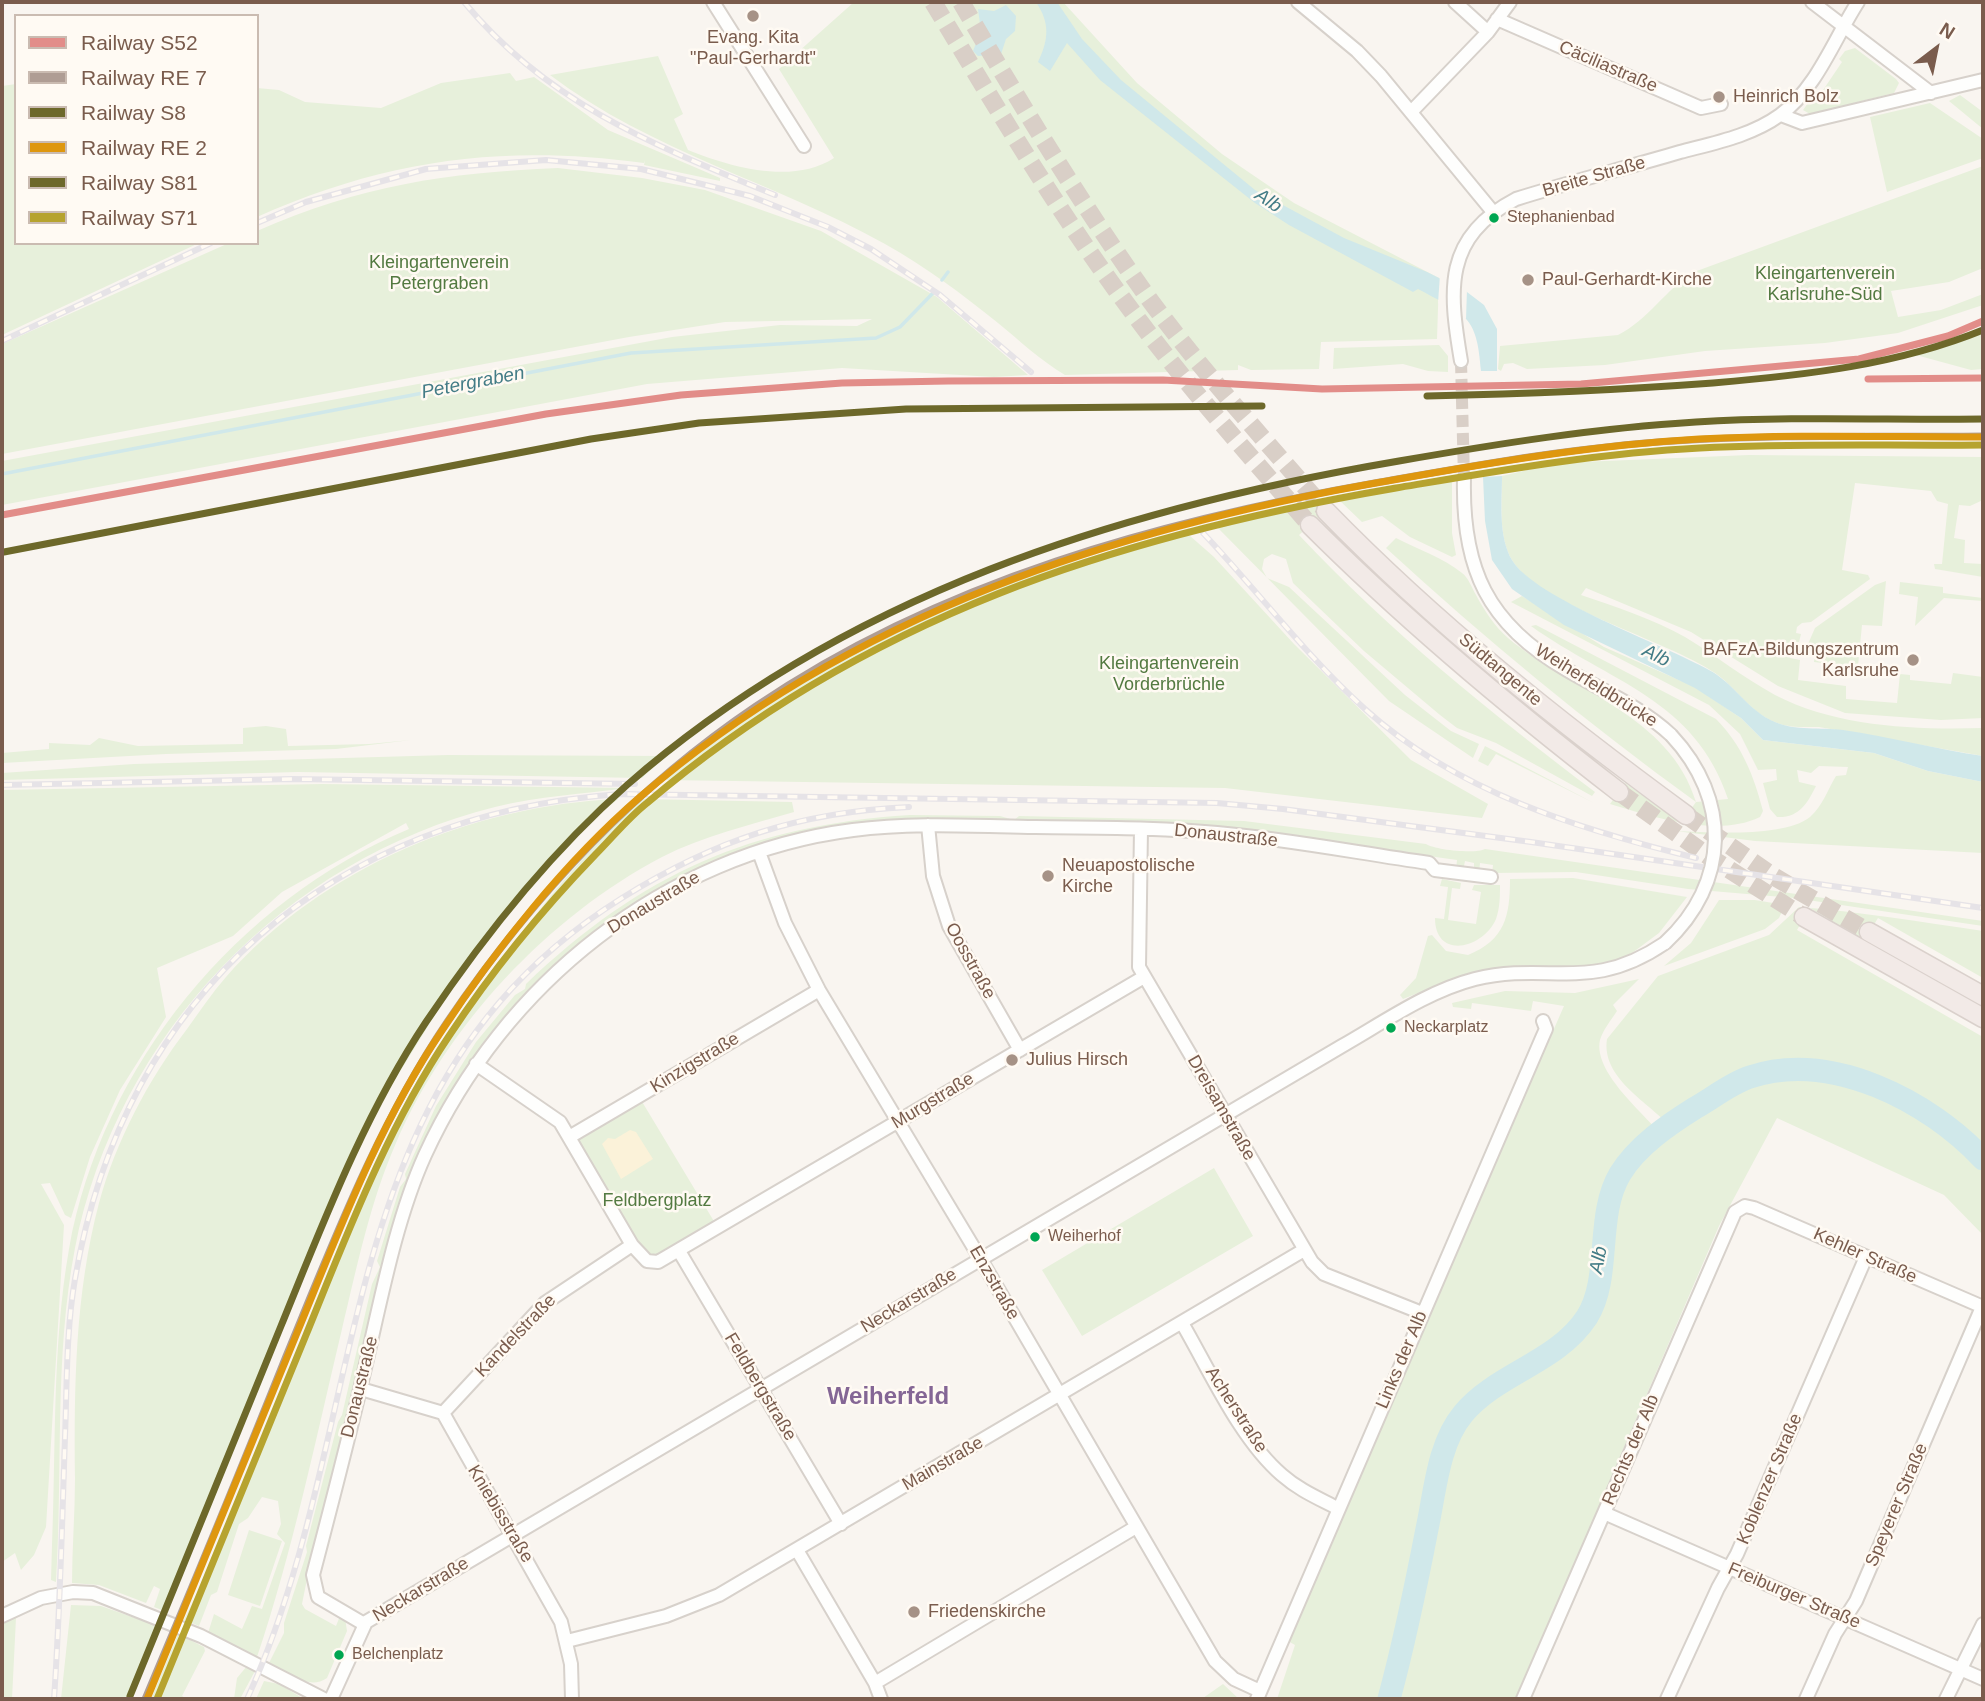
<!DOCTYPE html>
<html>
<head>
<meta charset="utf-8">
<style>
	body { margin:0 }
	#map { position:relative; width:1985px; height:1701px; overflow:hidden; background:#f9f5f0; font-family:Helvetica,sans-serif }
	canvas { display:block }
	.frame { position:absolute; inset:0; border:4px solid #7a5c4d; pointer-events:none }
	.legend { position:absolute; left:14px; top:14px; width:245px; height:231px; box-sizing:border-box; background:#fffaf3; border:2px solid #cabbb1; margin:0; padding:9px 12px; list-style:none; font-size:21px; color:#7a5c4d }
	.legend li { display:flex; align-items:center; gap:14px; height:35px }
	.legend b { width:35px; border:2px solid #cabbb1 }
	.north { position:absolute; left:1901px; top:14px; width:70px; height:70px; -webkit-text-stroke:5px #fffaf3; paint-order:stroke; rotate:32deg; font-size:19px; font-weight:700; line-height:28px; text-align:center; color:#7a5c4d }
	.north::after { content:''; display:block; margin:auto; width:24px; height:32px; background:#7a5c4d; clip-path:polygon(50% 0,100% 100%,50% 72%,0 100%) }
</style>
</head>
<body>
<div id="map">
<canvas width="1985" height="1701"></canvas>
<div class="frame"></div>
<ul class="legend">
<li><b style="height:9px;background:#e28d89"></b>Railway S52</li>
<li><b style="height:9px;background:#af9d94"></b>Railway RE 7</li>
<li><b style="height:9px;background:#6d682a"></b>Railway S8</li>
<li><b style="height:9px;background:#de970f"></b>Railway RE 2</li>
<li><b style="height:9px;background:#6d682a"></b>Railway S81</li>
<li><b style="height:9px;background:#b6a32f"></b>Railway S71</li>
</ul>
<div class="north">N</div>
</div>
<script>
const ctx = document.querySelector('canvas').getContext('2d');
ctx.lineJoin = 'round';
function paint(path, color) { ctx.fillStyle = color; ctx.fill(path, 'evenodd'); }
function trace(path, color, width, dash) { ctx.strokeStyle = color; ctx.lineWidth = width; ctx.lineCap = dash ? 'butt' : 'round'; ctx.setLineDash(dash || []); ctx.stroke(path); }
function write(font, color, halo, rows, align = 'center') {
  ctx.font = font + ' Helvetica,sans-serif'; ctx.lineWidth = 5; ctx.setLineDash([]); ctx.textBaseline = 'middle'; ctx.strokeStyle = halo; ctx.fillStyle = color; for (const [text, x, y, turn = 0] of rows) {
    ctx.save(); ctx.translate(x, y); ctx.rotate((+turn || 0) * Math.PI / 180); ctx.textAlign = isNaN(turn) ? turn : align; if (halo) ctx.strokeText(text, 0, 0); ctx.fillText(text, 0, 0); ctx.restore();
  }
}
paint(new Path2D(`
	M854 2H1063L1137 83 1222 154 1294 203 1439 278 1437 339 1321 342 1319 369 1251 370 1238 365V370L1065 375C1040 360 1020 341 998 323 962 294 926 267 885 244 774 182 652 152 550 75L658 56 683 114 674 119 688 150C730 167 793 185 834 158L779 69Z
	M1855 48 1896 79 1899 83 1894 93 1810 114 1803 110 1813 96 1817 99 1842 62 1839 59 1845 51Z
	M510 73 516 81 534 77 608 130 720 178V181L644 165 645 160 644 163C504 144 387 159 257 217V88L279 90 305 102 381 108 441 83Z
	M16 84V243H199L2 335V86Z
	M1960 95 1983 112V129L1949 101Z
	M1930 103 1983 139V158L1887 192 1870 117Z
	M1983 166V268L1949 282 1891 291 1898 317 1941 310 1983 294V305L1898 333 1825 343 1705 351 1605 365 1527 369 1513 363 1504 364 1501 371 1498 369 1500 346 1618 335C1648 320 1666 289 1694 272Z
	M558 168 642 178 705 190 821 231 937 297 1028 375 994 377 842 368 647 384 2 505V461L672 337 780 325 857 326 872 319 725 322 629 337 2 454V344L229 243H257V231C362 185 445 173 558 168Z
	M1983 329V369L1971 370 1916 355V352Z
	M1439 345 1448 356V372L1428 371 1403 364 1333 369 1334 348Z
	M1749 455 1983 457V500L1970 506 1959 505 1954 538 1965 540 1964 563 1983 564V577L1935 569 1934 564H1942L1948 504 1937 501 1931 491 1855 483 1842 570 1868 575 1870 579 1811 622 1802 623 1797 627 1796 633 1801 634 1799 642H1792L1790 658 1800 660 1798 680 1846 686V699L1897 703 1900 674 1910 675V680L1951 684 1953 673 1983 677V718L1941 720 1845 713 1778 686 1691 632 1586 588 1581 595C1616 607 1653 619 1685 637 1715 655 1744 678 1775 695 1836 727 1916 730 1983 728V756L1819 727C1805 727 1790 728 1777 723 1751 714 1737 688 1715 673 1667 640 1539 606 1512 560 1498 537 1502 502 1502 476L1557 463Z
	M1452 478V533L1456 555 1452 557 1410 537 1382 516 1362 522 1338 499 1299 535C1389 631 1491 713 1595 792L1592 796 1496 743 1457 728 1440 715 1364 651 1293 583 1286 559 1272 554 1264 559 1262 569 1267 578 1289 587 1405 695 1451 731 1479 744 1473 758 1389 701 1213 523Z
	M1181 533 1189 535 1214 557 1294 644 1411 760 1488 804 1482 818 1225 788 664 780C789 675 937 600 1094 556 1122 548 1151 536 1181 533Z
	M1396 538C1417 549 1444 558 1462 573 1468 577 1472 588 1476 595 1484 610 1495 627 1508 638 1571 691 1670 715 1696 802L1728 799C1695 699 1609 682 1531 626L1536 625 1716 719C1742 745 1754 776 1763 811L1760 817C1717 838 1653 817 1610 804L1625 783 1681 823 1696 802C1587 723 1485 639 1386 548Z
	M1886 581 1882 626 1862 625 1857 676 1847 675 1848 666 1814 662 1816 645 1808 644 1815 628 1875 585Z
	M1900 582 1943 587V593L1983 598V601L1944 598 1915 626 1918 597 1899 594Z
	M1522 596 1604 647 1695 687 1741 718 1763 740 1874 753 1928 771 1983 782V853L1755 841 1676 831C1709 832 1784 838 1810 817 1823 805 1827 791 1836 776L1846 775 1848 767 1819 766 1811 773 1797 770 1799 782 1816 786C1807 804 1799 818 1777 817L1770 809 1763 783 1777 780 1776 769 1758 770 1740 734 1709 705 1511 602Z
	M266 726 286 729 288 746 369 744 411 740 336 749 166 754 2 763V753L49 749V743L90 745 99 738 138 746 243 744V728Z
	M1485 746 1594 803 1496 754 1488 766 1478 761Z
	M448 755 666 756 642 778 298 772 2 780V773L134 764Z
	M322 784 628 788C583 794 539 796 495 807 285 859 117 1035 75 1248 54 1357 63 1472 56 1582L51 1580 52 1545C56 1448 52 1346 69 1249 102 1065 237 901 409 829L406 823 282 892 233 936 157 968 166 1017 120 1090 90 1157 71 1218 65 1215 50 1183 41 1184 64 1225 46 1527 34 1555 21 1570 15 1553 2 1562V790Z
	M618 799 580 830 508 910 462 971 372 1117 333 1201 167 1612 154 1607 160 1589 154 1586 146 1603 99 1585 72 1583C72 1548 75 1514 75 1479 74 1386 75 1294 99 1203 116 1141 148 1080 187 1029 200 1011 212 993 226 977 323 867 474 805 618 799Z
	M642 799 792 802 794 812C750 825 703 836 662 857 548 917 447 1025 396 1143 370 1202 357 1267 342 1329 316 1438 293 1550 257 1657L208 1633 214 1614 242 1629 252 1606 262 1609 285 1543 277 1534 281 1524 278 1501 262 1497 248 1518 239 1524 217 1592 211 1595 199 1626 184 1620 209 1568C243 1485 279 1402 314 1319 339 1260 362 1201 390 1144 448 1024 545 888 642 799Z
	M910 815 1000 816 1014 820 1019 816 1244 821 1426 844C1435 850 1476 854 1485 849L1983 921V926L1794 898 1688 889 1576 872 1492 873 1493 865 1480 863 1479 873 1474 872V863L1465 861 1463 871 1456 870 1457 860C1367 848 1275 830 1185 824 1117 820 1050 823 983 823 932 824 879 819 829 828 658 860 500 978 429 1137 412 1176 404 1221 392 1261 362 1365 335 1469 308 1574L302 1604 305 1609 336 1626 340 1616 345 1618 347 1631 327 1678C308 1691 288 1672 269 1663L284 1633V1623L307 1552 306 1546 338 1422 342 1415 372 1284 380 1267 377 1261 400 1187 406 1179 405 1174 436 1106 476 1042 515 995 525 989 526 984C641 874 751 825 910 815Z
	M1573 878 1687 897 1659 933 1632 953 1614 961 1596 967 1490 968 1458 977 1403 999 1400 995 1416 978 1428 936 1432 935 1446 951 1468 955C1505 940 1510 916 1510 879Z
	M1442 879 1461 883 1460 889 1452 888 1448 920 1476 924 1481 892 1472 890 1474 885H1500C1500 896 1500 908 1496 919 1483 949 1435 960 1435 918L1444 919 1448 887 1440 886Z
	M1719 900H1755L1785 905 1779 918 1765 929 1664 966 1691 943Z
	M1799 907C1861 912 1922 922 1983 931V978L1878 918 1864 941 1810 908 1797 930 1983 1037V1235L1944 1195 1777 1118 1719 1226 1516 1699H1277L1295 1645 1286 1640 1564 1006 1533 1001 1531 1011 1472 1003 1471 1009 1453 1007 1452 1003 1505 991 1575 993 1639 979 1613 1005 1617 1011C1611 1020 1603 1030 1600 1040 1593 1071 1641 1111 1660 1133L1669 1125C1646 1101 1601 1077 1607 1039L1658 976 1769 935Z
	M641 1100 715 1223C700 1232 673 1257 654 1255 646 1254 641 1247 636 1241L577 1139Z
	M1214 1168 1253 1236 1082 1336 1042 1270Z
	M249 1530 282 1541 260 1606 228 1595Z
	M71 1605 101 1606 161 1627 130 1699H61Z
	M16 1618 12 1699H2V1623Z
	M178 1634 204 1647 205 1651 182 1696 187 1699H151Z
	M247 1666 255 1671 240 1699H234L237 1678Z
	M264 1681 279 1684 304 1699H256Z
	M1223 1684 1239 1699H1202L1203 1698Z`), '#e7f0db');
paint(new Path2D(`
	M630 1130 636 1132 653 1159 621 1179 602 1144 608 1138 615 1139Z`), '#fbf2d9');
paint(new Path2D(`
	M1036 2H1057L1082 39 1121 80 1255 190 1344 238 1427 272 1467 292 1484 305 1497 329V371H1481C1477 315 1466 315 1418 289L1413 292 1289 225 1255 203 1100 80 1067 43 1050 71 1038 62C1049 39 1050 23 1036 2Z
	M1006 5 1016 16 1015 31 1006 39 1001 54 978 56 973 51 981 31 978 9 994 11Z
	M1502 476C1502 502 1498 536 1512 560 1534 598 1665 645 1709 670 1734 683 1748 711 1775 722 1795 731 1821 727 1843 730 1890 737 1936 749 1983 756V782L1928 771 1874 753 1763 740 1741 718 1695 688 1564 625 1512 589 1492 560 1485 521 1483 477Z`), '#d0e8ea');
paint(new Path2D(`
	M1440 275 1467 289 1466 319 1438 303Z`), '#f9f5f0');
trace(new Path2D(`
	M942 280 948 272
	M2 474 631 353 876 338 900 327 933 293`), '#d0e8ea', 3.5);
trace(new Path2D(`
	M1389 1699C1404 1643 1416 1586 1427 1529 1435 1492 1438 1444 1463 1414 1497 1373 1557 1363 1587 1317 1612 1277 1595 1216 1620 1174 1637 1146 1668 1125 1695 1108 1713 1098 1731 1083 1750 1077 1831 1050 1929 1101 1983 1159`), '#d0e8ea', 23);
trace(new Path2D(`
	M1461 361 1464 479`), '#d9cfc7', 12, [12, 6]);
trace(new Path2D(`
	M933 2C998 110 1063 221 1140 322 1193 393 1252 458 1310 525
	M961 2C1021 105 1082 206 1152 303 1206 376 1267 442 1326 511
	M1619 792 1711 858 1804 917
	M1686 815 1773 876 1869 932`), '#d9cfc7', 18, [18, 9]);
const minor = new Path2D(`
	M713 2 804 146
	M1298 2 1357 51 1381 76 1493 212
	M1455 2 1488 32
	M1812 2 1931 93
	M1497 19 1701 108 1721 104
	M1413 110 1488 32 1510 2
	M1781 115 1802 123 1983 80
	M1461 361C1449 290 1443 237 1516 199 1570 182 1626 168 1680 152 1714 143 1751 136 1780 115 1817 88 1834 39 1858 2
	M1464 479C1462 568 1487 624 1567 670 1603 691 1641 707 1671 735
	M928 825 933 876 949 926 1020 1050
	M1141 829 1139 967 1312 1262 1324 1274 1422 1313
	M759 852 785 923 819 990 980 1258 1215 1661 1234 1679 1260 1691
	M476 1064 560 1122 632 1245 647 1261 658 1262 1144 977
	M571 1136 819 990
	M679 1251 841 1524
	M1182 1323C1210 1371 1240 1439 1282 1475 1299 1490 1318 1498 1337 1508
	M361 1389 443 1413 561 1622 571 1664 572 1699
	M443 1413 545 1303 632 1245
	M1604 1513 1983 1679
	M797 1550 875 1683 881 1699
	M2 1616 41 1598 73 1592 93 1593 201 1636 324 1699
	M364 1624 318 1597 313 1575C331 1506 349 1438 365 1368 381 1299 396 1219 425 1155 503 984 665 854 853 830 914 822 975 826 1035 827 1096 828 1157 827 1217 833 1288 839 1358 853 1429 863L1435 870 1491 877
	M567 1641 666 1616 719 1595 1304 1250
	M875 1683 1136 1527
	M331 1699 366 1622 1342 1046C1384 1022 1428 991 1475 979 1550 961 1590 994 1665 943
	M1257 1699 1542 1038 1546 1029 1543 1021
	M1523 1699 1735 1212 1745 1206 1754 1208 1983 1307
	M1667 1699 1718 1588 1737 1554 1866 1257
	M1806 1699 1835 1634 1856 1601 1982 1307
	M1946 1699 1983 1624`);
const highway = new Path2D(`
	M1326 511C1436 624 1559 722 1686 815
	M1310 525C1407 622 1510 708 1619 792
	M1804 917 1983 1018
	M1869 932 1983 996`);
trace(minor, '#d7d1cb', 16);
trace(highway, '#dad1cc', 21);
trace(minor, '#fefefd', 12);
trace(highway, '#f2eae7', 18);
const rail = new Path2D(`
	M464 2C548 104 656 146 775 195
	M257 223 306 202 426 169 546 160 641 169 750 196 828 227 871 249 940 295 1031 372
	M2 341 211 243
	M1203 533C1257 590 1306 656 1365 709 1457 792 1578 829 1696 858
	M2 785 293 779 635 784
	M54 1699C60 1612 62 1525 65 1437 67 1385 66 1331 75 1279 124 993 333 814 620 794L1217 803 1283 809 1531 842 1983 908
	M247 1699C376 1418 322 1085 622 898 715 840 799 812 909 807`);
trace(rail, '#e6e3e7', 6);
trace(rail, '#fffaf3', 3.5, [10]);
const minorBridge = new Path2D(`
	M1665 943C1730 883 1731 799 1671 735`);
trace(minorBridge, '#d7d1cb', 16, []);
trace(minorBridge, '#fefefd', 12);
trace(new Path2D(`
	M1868 379 1983 378
	M2 515 546 414 681 395 842 383 948 381 1163 380 1322 389 1581 384 1859 359 1948 336 1983 321`), '#e28d89', 7);
trace(new Path2D(`
	M145 1699C193 1585 240 1471 286 1356 333 1242 378 1124 447 1022 530 900 633 789 756 706 941 580 1163 520 1380 482 1477 465 1575 447 1674 441 1777 434 1880 437 1983 436`), '#af9d94', 7);
trace(new Path2D(`
	M1427 396C1523 394 1618 390 1713 383 1806 375 1897 365 1983 330
	M4 552 591 439 699 423 906 409 1262 406`), '#6d682a', 7);
trace(new Path2D(`
	M147 1699C197 1577 247 1455 297 1333 339 1231 379 1124 441 1032 495 950 565 862 640 797 854 612 1118 527 1393 480 1494 462 1596 445 1699 439 1793 434 1888 437 1983 437`), '#de970f', 7);
trace(new Path2D(`
	M130 1696C180 1572 231 1449 281 1326 323 1223 364 1115 426 1022 483 937 550 853 627 785 846 594 1118 509 1399 461 1497 444 1596 428 1696 422 1791 416 1887 420 1983 419`), '#6d682a', 7);
trace(new Path2D(`
	M157 1699C206 1578 256 1457 306 1335 347 1234 387 1128 449 1036 492 971 541 911 595 855 612 838 628 818 647 803 867 616 1116 536 1396 488 1497 471 1598 453 1700 448 1794 443 1889 446 1983 445`), '#b6a32f', 7);
for (const [x, y, r, color] of [
	[753,16,7,"#a69286"],
	[1719,97,7,"#a69286"],
	[1494,218,6,"#00a651"],
	[1528,280,7,"#a69286"],
	[1913,660,7,"#a69286"],
	[1048,876,7,"#a69286"],
	[1391,1028,6,"#00a651"],
	[1012,1060,7,"#a69286"],
	[1035,1237,6,"#00a651"],
	[914,1612,7,"#a69286"],
	[339,1655,6,"#00a651"]
]) { const dot = new Path2D(); dot.arc(x, y, r, 0, 2 * Math.PI); ctx.fillStyle = color; ctx.fill(dot); trace(dot, '#fffaf3', 2.5); }
write('16px', '#7a5c4d', '#fffaf3', [
	["Stephanienbad",1507,218],
	["Neckarplatz",1404,1028],
	["Weiherhof",1048,1237],
	["Belchenplatz",352,1655]
], 'left');
write('18px', '#7a5c4d', '#fffaf3', [
	["Evang. Kita",753,38,"center"],
	["\"Paul-Gerhardt\"",753,59,"center"],
	["Heinrich Bolz",1733,97],
	["Paul-Gerhardt-Kirche",1542,280],
	["BAFzA-Bildungszentrum",1899,650,"right"],
	["Karlsruhe",1899,671,"right"],
	["Neuapostolische",1062,866],
	["Kirche",1062,887],
	["Julius Hirsch",1026,1060],
	["Friedenskirche",928,1612]
], 'left');
write('18px', '#7a5c4d', '#fffaf3', [
	["Cäciliastraße",1608,67,23],
	["Breite Straße",1594,177,-16],
	["Südtangente",1500,670,40],
	["Weiherfeldbrücke",1596,686,32],
	["Donaustraße",1226,836,6],
	["Donaustraße",654,903,-31],
	["Oosstraße",970,961,61],
	["Kinzigstraße",695,1063,-31],
	["Murgstraße",933,1101,-31],
	["Dreisamstraße",1221,1108,60],
	["Kehler Straße",1865,1256,24],
	["Enzstraße",994,1283,60],
	["Neckarstraße",909,1301,-31],
	["Kandelstraße",516,1336,-46],
	["Links der Alb",1402,1360,-67],
	["Donaustraße",360,1387,-76],
	["Feldbergstraße",760,1387,59],
	["Acherstraße",1236,1410,57],
	["Rechts der Alb",1631,1450,-67],
	["Mainstraße",943,1464,-30],
	["Koblenzer Straße",1770,1479,-67],
	["Speyerer Straße",1897,1505,-67],
	["Kniebisstraße",500,1514,59],
	["Neckarstraße",421,1590,-31],
	["Freiburger Straße",1794,1596,23]
]);
write('18px', '#537a41', '#fffaf3', [
	["Kleingartenverein",439,263],
	["Petergraben",439,284],
	["Kleingartenverein",1825,274],
	["Karlsruhe-Süd",1825,295],
	["Kleingartenverein",1169,664],
	["Vorderbrüchle",1169,685],
	["Feldbergplatz",657,1201]
]);
write('italic 19px', '#437c86', '#fffaf3', [
	["Alb",1268,201,34],
	["Petergraben",473,383,-11],
	["Alb",1656,656,26],
	["Alb",1599,1260,-79]
]);
write('bold 24px', '#846695', '#fffaf3', [
	["Weiherfeld",888,1397]
]);
</script>
</body>
</html>
